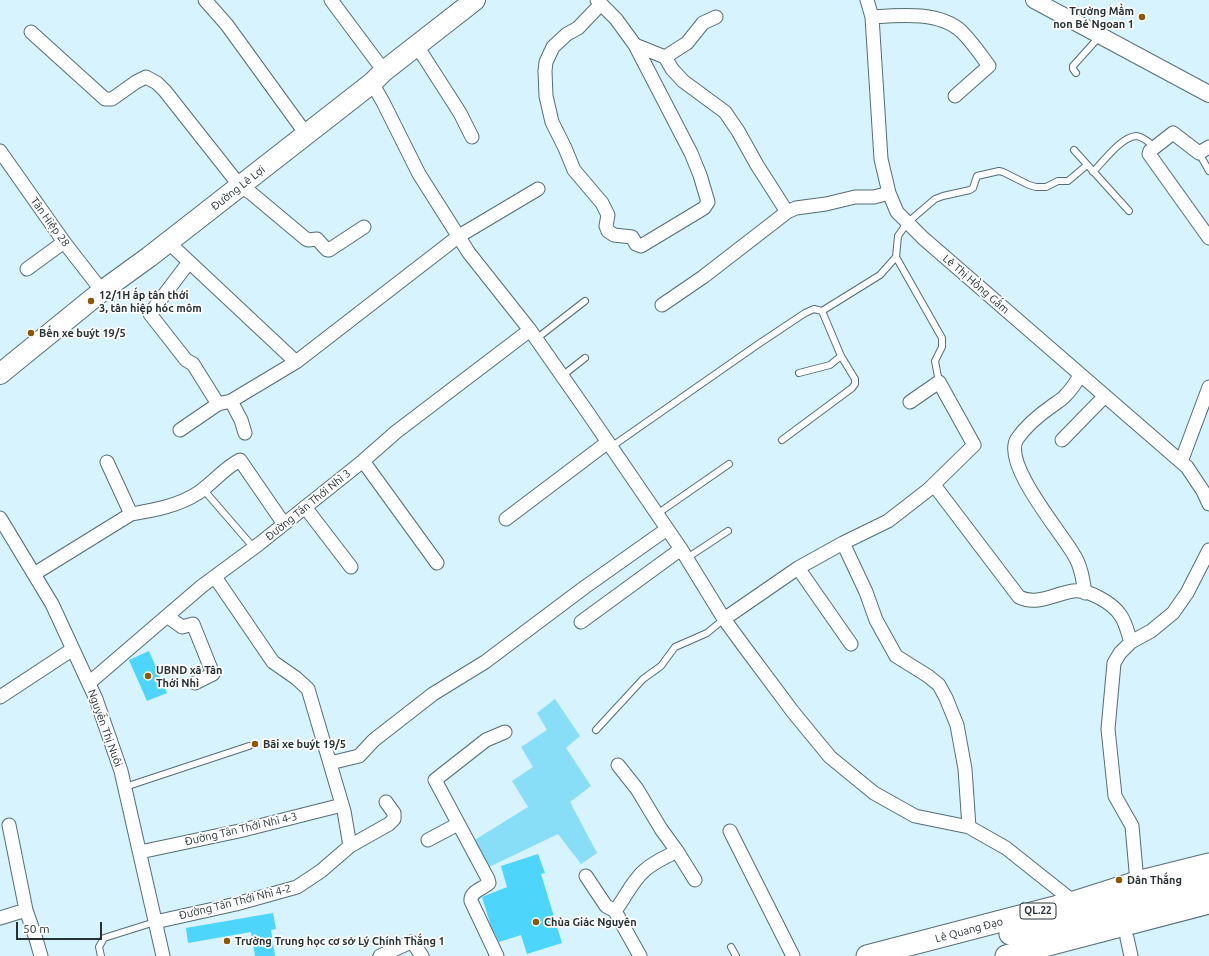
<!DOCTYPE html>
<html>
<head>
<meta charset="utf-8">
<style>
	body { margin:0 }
	#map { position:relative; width:1209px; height:956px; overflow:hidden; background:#d7f3fd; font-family:Ubuntu,sans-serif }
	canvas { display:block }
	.scale { position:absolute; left:16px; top:922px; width:86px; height:18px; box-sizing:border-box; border:2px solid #263134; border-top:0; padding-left:5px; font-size:12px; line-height:14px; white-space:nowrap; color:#263134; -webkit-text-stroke:3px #fff; paint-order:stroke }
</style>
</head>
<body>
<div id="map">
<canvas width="1209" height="956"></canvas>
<div class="scale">50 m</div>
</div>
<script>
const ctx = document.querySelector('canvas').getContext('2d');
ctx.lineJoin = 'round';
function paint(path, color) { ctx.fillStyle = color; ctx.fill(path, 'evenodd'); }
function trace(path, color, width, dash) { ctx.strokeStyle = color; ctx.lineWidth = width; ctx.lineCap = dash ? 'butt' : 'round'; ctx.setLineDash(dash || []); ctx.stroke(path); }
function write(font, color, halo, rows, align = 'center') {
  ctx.font = font + ' Ubuntu,sans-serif'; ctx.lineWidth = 3.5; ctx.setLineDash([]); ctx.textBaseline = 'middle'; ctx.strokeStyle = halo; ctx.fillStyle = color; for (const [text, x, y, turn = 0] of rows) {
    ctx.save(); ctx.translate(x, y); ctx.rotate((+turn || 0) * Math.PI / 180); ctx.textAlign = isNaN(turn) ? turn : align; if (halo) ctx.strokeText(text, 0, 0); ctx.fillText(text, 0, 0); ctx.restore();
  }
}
paint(new Path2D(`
	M555 699 580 736 566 748 591 786 570 802 597 853 581 864 558 834 489 867 473 841 528 807 512 781 533 767 521 747 547 730 537 713Z`), '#88ddf7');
paint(new Path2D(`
	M149 651 167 693 147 701 129 660Z
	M538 854 545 873 541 874 562 943 527 954 521 935 499 942 491 926 482 897 507 887 501 866Z
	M273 913 276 929 271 930 275 956H255L251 932 188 943 186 928Z`), '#4ed5fb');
const service = new Path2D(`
	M1076 73 1073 69V66L1100 36
	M1074 150 1129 211
	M1199 153 1209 171
	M1093 172C1103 162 1121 137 1136 136 1143 136 1149 143 1155 147
	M536 339 585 301
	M799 373 830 365 841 356
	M562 376 585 358
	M939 382 935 361 942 347V338L896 257 898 236 907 223 935 199 943 196 970 190 973 188 977 176 999 171 1003 172 1029 185 1036 187H1046L1058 181H1068L1087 165
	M782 440 852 388 855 384V379L841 356 822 311
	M611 447 757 345 805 313 814 309 822 311 880 275 896 257
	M203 489 254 548
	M657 514 729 464
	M687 558 728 531
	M596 730 643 679 661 666 675 647 707 633 724 619
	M125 787 249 746
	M731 947 736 956
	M101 956 99 947 104 938 155 922`);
const minor = new Path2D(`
	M205 0 227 25 306 134
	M331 0 384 71
	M597 0 616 19 635 45 691 153 700 175 708 202 704 208 641 246 636 244 632 237 614 235 608 231 606 226 608 215 602 203 574 170 565 148 552 122 546 96 545 71 546 62 553 47 567 34 578 28 601 4
	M867 0 872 17 881 159 889 193 897 212 923 238 1187 467 1203 491 1209 504
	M872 17C900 15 940 11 962 32 972 42 981 55 989 66L955 96
	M31 32 105 99H112L136 82 146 77 157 83 165 91 240 186 251 193 306 239 308 240 317 239 327 250H329L364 227
	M635 45 665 57 672 69 683 81 725 112 738 131 757 165 787 212
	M417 46 460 113 472 137
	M665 57 687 43 703 23 716 17
	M372 83 383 102 419 174 469 253 530 330 588 413 681 549 724 619 743 645 793 712 830 757 874 793 915 816 969 827 1006 848 1074 902 1075 905
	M1209 147 1199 153 1173 133 1150 151 1149 154 1209 238
	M0 151 64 242 102 291
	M168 242 296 362
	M189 262 152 311 150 314 186 360 193 364 218 404
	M27 269 64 242
	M662 305 703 277 787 212 796 208 826 204 855 197H874L889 193
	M1080 375C1076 383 1071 390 1064 397 1061 400 1056 403 1052 406 1039 415 1026 426 1017 439 1002 464 1061 532 1074 555 1081 566 1083 580 1085 593
	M231 401 241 420 245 433
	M180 430 218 404 231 401 296 362 459 236 538 189
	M1062 440 1105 396
	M363 461 437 563
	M1181 462 1209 387
	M934 485 1019 597C1037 606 1054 594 1073 591 1088 589 1113 603 1121 616 1126 623 1128 634 1131 642
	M305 507 351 567
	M131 514C154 510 178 506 198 493 213 483 224 468 240 460L284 524
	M0 518 52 604 96 699 121 771 163 956
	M506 519 608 442
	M843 543 888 521 928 490 974 445 939 382 910 402
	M798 568 843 543 866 592 876 620 896 656 928 676 939 685 946 698 957 725 965 769 969 827
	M34 574 131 514 107 462
	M167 616 182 627 193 624 213 674 195 683
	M724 619 798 568 851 644
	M581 622 681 549
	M89 683 202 586 259 544 363 461 396 432 530 330
	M0 697 73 649
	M330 763 359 756 374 740 433 694 485 662 585 587 667 529
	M618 765 637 789 661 829 677 851
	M9 825 26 910
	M730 831 793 956
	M428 840 458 824
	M350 846 389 824 394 819V813L386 802
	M140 852 239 831 342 805
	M586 876 606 906 615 911
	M1139 888 1137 882 1132 826 1115 796 1108 729 1114 663 1120 653 1131 642 1151 631 1173 613 1187 593 1209 550
	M0 918 26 910 36 939 41 956
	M155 922 236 904 297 887 321 871 350 846 344 811 308 689 296 678 273 662 215 577
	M1127 938 1131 956
	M380 956 411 942 413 943 422 956
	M497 956 471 901C470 891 483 889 489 883L488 879 435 780 486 740 505 732
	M640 956 615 911C625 898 632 881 645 870 654 862 666 857 677 851L695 880`);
const tertiary = new Path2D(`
	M1034 0 1209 94`);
const primary = new Path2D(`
	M0 374 102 291 149 257 372 83 384 71 475 0`);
const trunk = new Path2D(`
	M1010 934 1209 882
	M867 956 1074 902 1137 882 1209 864
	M1006 956 1209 903`);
trace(service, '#546d75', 8);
trace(minor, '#546d75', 15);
trace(tertiary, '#546d75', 18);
trace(primary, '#546d75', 22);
trace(trunk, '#546d75', 23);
trace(service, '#fff', 6);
trace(minor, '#fff', 13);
trace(tertiary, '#fff', 16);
trace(primary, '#fff', 20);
trace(trunk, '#fff', 21);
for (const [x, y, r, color] of [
	[1142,17,4,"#8c5805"],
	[91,301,4,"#8c5805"],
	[31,333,4,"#8c5805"],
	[148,676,4,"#8c5805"],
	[255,744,4,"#8c5805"],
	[1119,880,4,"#8c5805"],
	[536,922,4,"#8c5805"],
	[227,941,4,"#8c5805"]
]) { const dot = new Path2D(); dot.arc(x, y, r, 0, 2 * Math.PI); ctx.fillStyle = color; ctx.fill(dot); trace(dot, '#fff', 1.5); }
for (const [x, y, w] of [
	[1038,911,36]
]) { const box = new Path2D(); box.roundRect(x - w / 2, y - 8, w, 16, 3); ctx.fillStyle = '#fff'; ctx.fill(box); trace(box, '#263134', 1); }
write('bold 10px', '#263134', null, [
	["QL.22",1038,911]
]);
write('bold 11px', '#263134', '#fff', [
	["Trường Mầm",1134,11,"right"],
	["non Bé Ngoan 1",1134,24,"right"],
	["12/1H ấp tân thới",99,295],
	["3, tân hiệp hóc môm",99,308],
	["Bến xe buýt 19/5",39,333],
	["UBND xã Tân",156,670],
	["Thới Nhì",156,683],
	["Bãi xe buýt 19/5",263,744],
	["Dân Thắng",1127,880],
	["Chùa Giác Nguyên",544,922],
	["Trường Trung học cơ sở Lý Chính Thắng 1",235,941]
], 'left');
write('11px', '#263134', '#fff', [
	["Đường Lê Lợi",238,188,-38],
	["Tân Hiệp 28",50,222,54],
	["Lê Thị Hồng Gấm",976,284,41],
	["Đường Tân Thới Nhì 3",308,505,-39],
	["Nguyễn Thị Nuôi",105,728,70],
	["Đường Tân Thới Nhì 4-3",241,829,-13],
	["Đường Tân Thới Nhì 4-2",235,902,-14],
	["Lê Quang Đạo",969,930,-15]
]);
</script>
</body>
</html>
